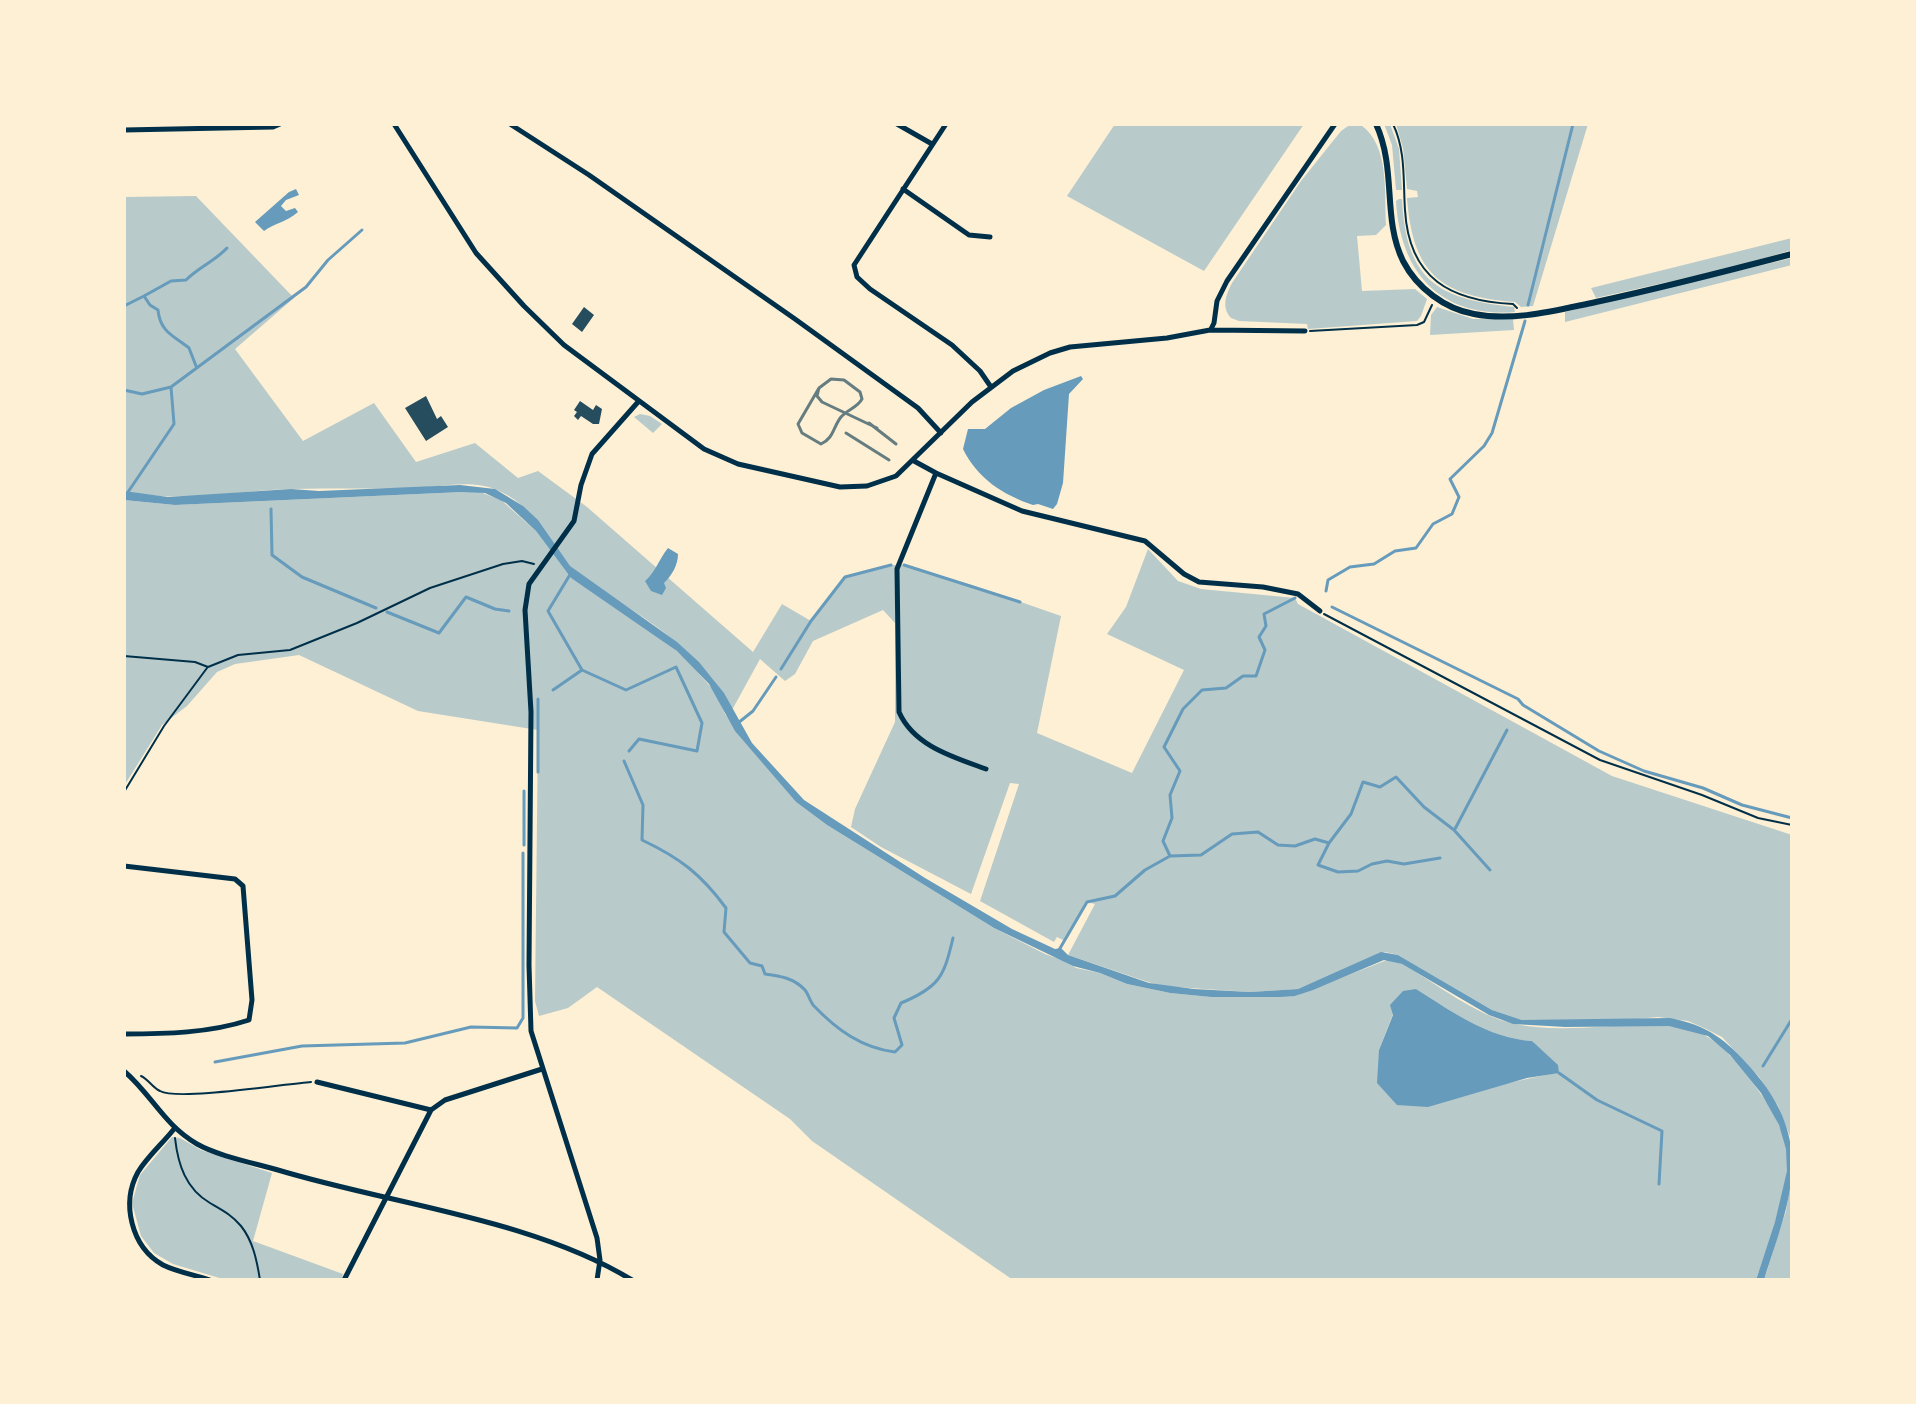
<!DOCTYPE html>
<html>
<head>
<meta charset="utf-8">
<style>
	body { margin:0 }
	#map { position:relative; width:1916px; height:1404px; overflow:hidden; background:#fdf0d5; font-family:Ubuntu,sans-serif }
	canvas { display:block }
	.frame { position:absolute; inset:0; border:126px solid #fdf0d5; pointer-events:none }
</style>
</head>
<body>
<div id="map">
<canvas width="1916" height="1404"></canvas>
<div class="frame"></div>
</div>
<script>
const ctx = document.querySelector('canvas').getContext('2d');
ctx.lineJoin = 'round';
function paint(path, color) { ctx.fillStyle = color; ctx.fill(path, 'evenodd'); }
function trace(path, color, width, dash) { ctx.strokeStyle = color; ctx.lineWidth = width; ctx.lineCap = dash ? 'butt' : 'round'; ctx.setLineDash(dash || []); ctx.stroke(path); }
paint(new Path2D(`
	M1115 124H1304L1204 271 1067 196Z
	M1351 124 1361 125C1390 146 1384 193 1386 225L1376 235 1357 236 1362 291 1415 289 1427 299 1421 316 1417 321 1308 329 1307 324 1239 321 1231 318C1221 307 1226 295 1232 283L1301 181 1341 131Z
	M1384 124H1390L1399 149 1402 190H1396L1392 145Z
	M1396 124H1588L1533 306 1521 307 1515 302C1441 296 1413 275 1407 198L1418 197 1417 191 1407 189 1403 148Z
	M196 196 294 298 235 349 303 441 374 403 416 462 475 443 518 478 538 471 587 507 753 652 782 604 811 621 845 577 891 565H904L972 585 1061 616 1037 733 1132 773 1184 670 1107 634 1126 607 1148 549 1178 581 1201 589 1295 598 1298 604 1612 776 1792 835V1141L1778 1106 1759 1077 1722 1037 1704 1028 1688 1021 1658 1017 1625 1020H1522L1492 1010 1398 955 1385 952 1298 989 1250 992 1160 986 1068 955 1095 904 1087 902 1065 941 1057 937 1054 942 980 901 1019 784 1010 783 971 894 881 847 851 827 855 809 895 722V623L883 610 813 641 795 674 785 681 760 659 732 710C704 652 646 619 595 586 585 579 570 569 563 559 542 531 532 505 497 490 472 479 440 487 413 488 373 489 332 488 292 489 237 490 179 504 124 491V197Z
	M1399 199H1402C1406 281 1438 299 1514 307L1515 312C1440 318 1400 272 1396 201Z
	M1792 238V250L1726 269 1596 298 1591 288Z
	M1792 258V265L1565 322V312Z
	M1437 307 1473 319H1513L1514 330 1430 335 1431 315Z
	M640 414 650 416 662 424 653 433 634 417Z
	M462 492H480L501 500 536 531 571 578 667 642 684 657 716 693 725 714 740 736 796 802 827 825 994 928 1045 954 1062 960 1076 968 1100 973 1127 984 1170 993 1212 997 1295 996 1387 960 1402 964C1438 984 1474 1015 1515 1024 1569 1035 1625 1020 1680 1027 1708 1031 1726 1049 1743 1071 1763 1095 1784 1124 1788 1156 1791 1186 1766 1250 1756 1280H1013L812 1141 790 1119 597 987 568 1008 539 1016 535 1001 538 730 418 711 299 655 235 664 217 672 187 706 162 725 124 786V500L175 505ZM1416 989C1453 1012 1488 1038 1532 1041L1559 1072 1490 1087 1379 1050 1393 1014Z
	M172 1137 180 1138 201 1150 272 1173 253 1241 343 1274 341 1280H226L173 1264 154 1253 141 1236 132 1203 140 1175Z
	M1792 1176V1280H1764L1786 1211Z`), '#b9caca');
paint(new Path2D(`
	M296 189 299 195 286 200 281 206 286 211 295 208 298 212C287 222 275 223 264 231L255 222 289 192Z
	M1081 376 1083 379 1069 394 1063 483 1057 504 1053 509 1038 504 1033 505C1003 495 977 478 963 449L968 429H985L1011 408 1044 390Z
	M460 485 495 489 523 506 538 520 570 566 677 642 699 662 724 693 752 743 804 800 925 878 1012 929 1055 949 1061 948 1068 955 1149 983 1194 989 1250 992 1298 989 1381 952 1398 955 1492 1010 1522 1020 1670 1018C1709 1026 1725 1039 1751 1068 1816 1142 1791 1197 1764 1280H1756L1775 1222 1787 1171 1786 1149 1779 1125 1761 1093 1730 1055 1708 1036 1669 1026 1565 1027 1513 1024 1489 1015 1402 964 1384 960 1313 990 1295 996 1280 997H1211L1170 993 1127 984 1100 973 1073 966 994 928 827 825 796 802 735 731 709 684 677 651 571 578 536 531 506 503 485 493 462 492 175 505 124 500V491L168 497 291 489 319 491Z
	M668 548 678 554C678 565 672 575 664 583L666 588 662 595 651 591 645 581C655 573 659 559 668 548Z
	M1416 989C1453 1012 1488 1038 1532 1041L1558 1065 1559 1073 1527 1078 1428 1107 1397 1105 1377 1083 1379 1050 1393 1015 1390 1005 1403 991Z`), '#669bbc');
trace(new Path2D(`
	M1528 305 1573 124
	M124 306 144 296
	M196 366 189 348C174 336 160 332 158 310L150 305 144 296 171 281 186 280C199 267 215 261 227 248
	M124 390 142 394 171 387
	M126 495 174 424 171 387 306 287 328 260 362 230
	M271 509 272 555 302 577 376 608
	M904 565 1020 602
	M571 573 548 611 582 670 626 690 676 667 702 723 697 751 639 739 629 751
	M1326 591 1328 580 1350 567 1374 564 1395 551 1416 548 1433 524 1452 514 1459 497 1450 479 1484 446 1492 433 1525 321
	M1332 607 1518 699 1523 705 1599 751 1644 771 1703 788 1742 805 1792 818
	M387 612 439 633 466 597 495 609 509 611
	M781 669 811 621 845 577 891 565
	M553 690 582 670
	M538 699V772
	M738 723 753 711 776 677
	M624 761 643 805 642 840C680 858 701 874 726 908L724 932 750 963 762 966 765 974C780 976 794 978 805 990 809 995 810 1002 814 1006 837 1030 862 1048 895 1052L902 1045 894 1018 901 1003C940 987 944 976 953 938
	M524 791V845
	M1455 829 1507 730
	M1329 843 1318 865 1338 872 1358 871 1372 864 1387 861 1404 864 1440 858
	M1170 856 1201 855 1232 834 1258 832 1278 845 1295 846 1315 839 1329 843 1351 814 1363 782 1380 787 1396 777 1424 807 1454 830 1490 870
	M1059 950 1087 902 1115 896 1145 870 1170 856 1163 841 1172 818 1170 795 1180 771 1164 747 1183 709 1202 690 1226 688 1243 676H1256L1265 650 1259 637 1266 626 1264 614 1295 598
	M215 1062 302 1046 405 1043 471 1027 517 1028 523 1018V853
	M1763 1066 1792 1019
	M1559 1073 1597 1100 1662 1131 1659 1184`), '#669bbc', 3);
paint(new Path2D(`
	M584 307 594 315 582 332 572 324Z
	M426 396 437 419 441 416 448 427 426 441 405 408Z
	M580 401 593 410 596 405 602 409 599 424H593L581 416 578 420 574 416 577 412 574 410Z`), '#264d5e');
trace(new Path2D(`
	M1393 124C1406 151 1403 181 1405 210 1409 279 1451 301 1513 304L1517 308
	M1310 331 1417 325 1424 322 1432 305
	M1324 614 1600 760 1702 795 1758 818 1792 825
	M124 656 195 662 208 667 238 655 290 650 357 623 430 588 503 564 522 561 534 564
	M124 792 164 726 207 668
	M141 1076C148 1079 153 1088 160 1091 178 1101 284 1084 311 1082
	M175 1138C178 1165 186 1189 210 1203 222 1210 232 1215 241 1226 253 1241 257 1261 260 1280`), '#003049', 2);
trace(new Path2D(`
	M394 124 476 253 524 306 564 345 704 449 738 464 840 487 867 486 896 476 972 402 1013 371 1050 353 1070 347 1167 338 1210 330 1305 331
	M510 124 589 175 795 319 918 408 941 433
	M897 124 932 144
	M946 124 854 265 857 277 870 289 952 345 980 371 991 387
	M124 130 273 127 280 124
	M903 189 969 235 990 237
	M1211 329 1214 323 1217 301 1227 281 1335 124
	M914 461 936 473 1022 511 1145 541 1184 574 1199 582 1263 587 1298 594 1320 611
	M936 473 897 569 899 712C914 746 953 757 986 769
	M124 866 235 879 243 886 252 1000 249 1020C210 1033 165 1034 124 1034
	M124 1071C152 1095 164 1125 197 1144 218 1156 254 1163 278 1170 390 1204 533 1219 632 1280
	M317 1082 431 1110
	M174 1129C163 1143 147 1157 138 1172 121 1203 131 1247 163 1265 177 1272 195 1275 210 1280
	M344 1280 431 1110 445 1100 542 1069
	M597 1280 600 1260 597 1238 531 1031 529 965 531 712 525 610 529 584 574 521 581 485 592 454 638 402`), '#003049', 5);
trace(new Path2D(`
	M1376 124C1397 170 1382 218 1403 261 1417 288 1445 309 1474 314 1514 322 1557 310 1596 302 1661 288 1727 271 1792 254`), '#003049', 6);
trace(new Path2D(`
	M831 379 844 380 860 392 862 399C857 408 848 409 841 417 833 427 834 438 821 444L802 433 798 424 819 388Z
	M819 388 817 396 822 402 877 428
	M869 423 896 444
	M846 433 889 460`), '#657d81', 3);
</script>
</body>
</html>
